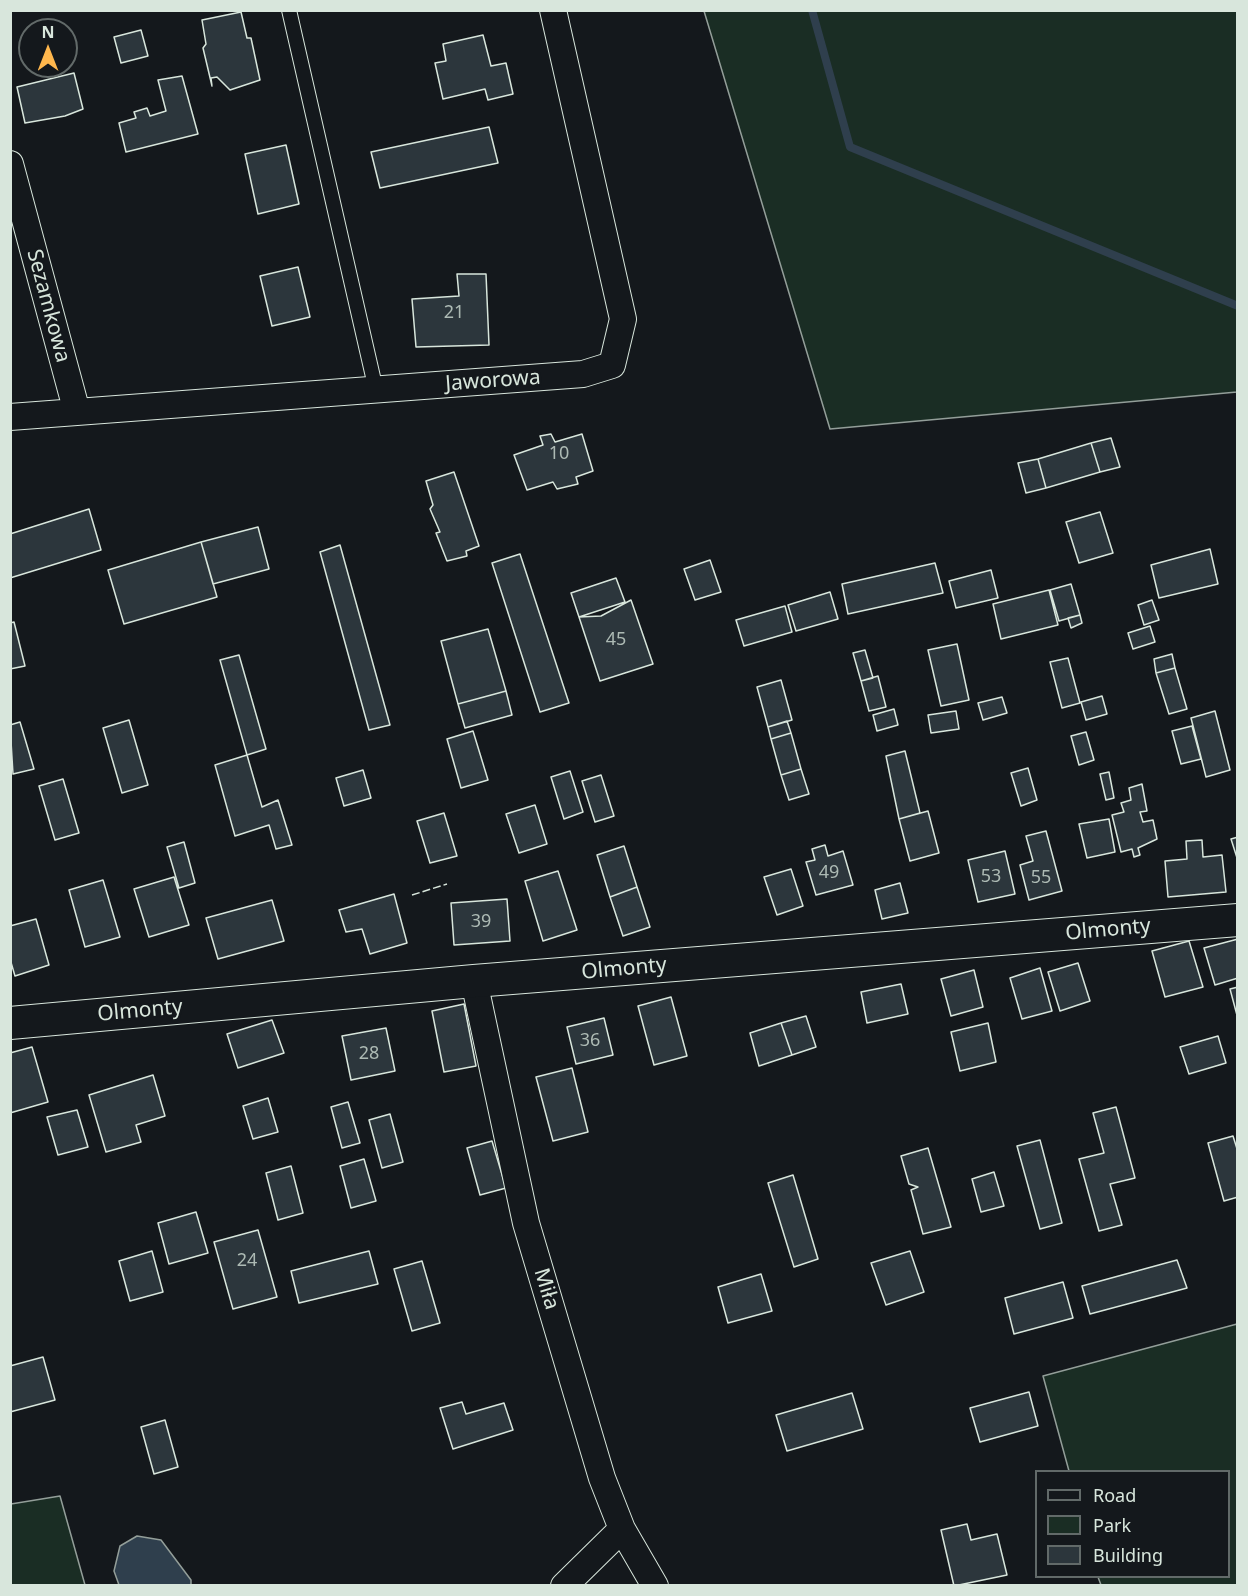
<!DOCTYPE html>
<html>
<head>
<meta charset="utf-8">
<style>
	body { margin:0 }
	#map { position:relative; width:1248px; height:1596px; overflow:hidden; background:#14181c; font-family:"Noto Sans",sans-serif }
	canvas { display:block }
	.frame { position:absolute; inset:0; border:12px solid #d8e6dc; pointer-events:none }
	.legend { position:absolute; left:1035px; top:1470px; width:195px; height:108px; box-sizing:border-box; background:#14181c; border:2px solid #626a69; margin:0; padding:8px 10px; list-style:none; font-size:18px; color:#d8e6dc }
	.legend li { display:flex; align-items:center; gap:12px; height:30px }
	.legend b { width:30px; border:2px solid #626a69 }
	.north { position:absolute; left:18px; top:18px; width:60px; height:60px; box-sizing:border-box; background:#14181c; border:2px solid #626a69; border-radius:50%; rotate:0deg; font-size:16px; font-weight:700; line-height:24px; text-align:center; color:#d8e6dc }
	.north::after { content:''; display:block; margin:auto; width:21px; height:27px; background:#ffb74d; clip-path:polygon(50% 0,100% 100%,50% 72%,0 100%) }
</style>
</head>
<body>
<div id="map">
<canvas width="1248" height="1596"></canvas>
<div class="frame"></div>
<ul class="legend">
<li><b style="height:8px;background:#14181c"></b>Road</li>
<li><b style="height:16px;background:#1a2d24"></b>Park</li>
<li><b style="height:16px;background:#2c363c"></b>Building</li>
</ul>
<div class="north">N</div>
</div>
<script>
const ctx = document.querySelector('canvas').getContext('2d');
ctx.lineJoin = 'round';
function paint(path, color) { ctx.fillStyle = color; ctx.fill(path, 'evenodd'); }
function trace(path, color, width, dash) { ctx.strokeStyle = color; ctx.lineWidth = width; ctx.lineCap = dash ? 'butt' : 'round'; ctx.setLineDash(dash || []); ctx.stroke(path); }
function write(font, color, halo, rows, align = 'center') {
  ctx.font = font + ' "Noto Sans",sans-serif'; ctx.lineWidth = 4.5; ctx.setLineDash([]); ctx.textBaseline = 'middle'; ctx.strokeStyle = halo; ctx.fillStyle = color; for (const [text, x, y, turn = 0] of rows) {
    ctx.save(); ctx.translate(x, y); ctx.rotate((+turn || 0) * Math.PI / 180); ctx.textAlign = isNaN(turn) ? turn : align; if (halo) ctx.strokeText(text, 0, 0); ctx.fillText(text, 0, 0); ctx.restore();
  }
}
const green = new Path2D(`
	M704 11H1237V392L830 429Z
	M1237 1324V1585H1101L1098 1577 1228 1576V1472L1069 1471 1043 1376Z
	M60 1496 85 1585H11V1504Z`);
paint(green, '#1a2d24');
trace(green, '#939e99', 1.5);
const water = new Path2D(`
	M137 1536 161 1540 191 1580V1585H119L114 1571 120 1546Z`);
paint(water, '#2f3f4d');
trace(water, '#939e99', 1.5);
trace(new Path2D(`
	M812 10 850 147 1238 306`), '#2f3f4d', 8);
const building = new Path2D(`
	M241 12 247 38H251L260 80 230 90 217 77 211 78 212 86 203 48 206 44 202 20Z
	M141 30 148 56 121 63 114 37Z
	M483 35 491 66 506 63 513 94 488 100 485 89 443 99 435 63 446 61 443 44Z
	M74 73 83 109 65 116 25 123 17 87Z
	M182 76 198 134 126 152 119 123 136 118 134 112 147 108 150 116 166 111 158 80Z
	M489 127 498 163 380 188 371 152Z
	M286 145 299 204 258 214 245 154Z
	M298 267 310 317 272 326 260 276Z
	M457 274H486L489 345 416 347 412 299 459 296Z
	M551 434 555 442 582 434 593 471 576 477 578 484 557 489 553 482 527 490 514 455 543 445 540 436Z
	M1111 438 1120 467 1100 472 1091 443Z
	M1091 443 1100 472 1046 488 1038 459Z
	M1038 459 1046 488 1026 493 1018 463Z
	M454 472 479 546 466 551 467 556 447 561 436 533 440 532 430 509 433 505 426 481Z
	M89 509 101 550 10 578V534Z
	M1100 512 1113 553 1079 563 1066 522Z
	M258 527 269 569 213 584 201 542Z
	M201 542 217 597 124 624 108 570Z
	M340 545 390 725 369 730 320 552Z
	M1210 549 1218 584 1159 598 1151 565Z
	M520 554 569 703 540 712 492 563Z
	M710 560 721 592 695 600 684 569Z
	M935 563 943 593 848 614 842 584Z
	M991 570 998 598 956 608 949 581Z
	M616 578 625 602 579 617 571 593Z
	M1071 584 1080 615 1059 621 1050 590Z
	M1049 590 1058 625 1001 639 993 604Z
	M830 592 838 619 796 631 788 605Z
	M631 600 653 664 600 681 579 617 601 616Z
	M1152 600 1159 620 1144 625 1138 605Z
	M785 606 792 632 744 646 736 620Z
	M1080 615 1082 623 1071 628 1068 618Z
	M14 622 25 666 10 669V623Z
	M1150 626 1155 642 1133 649 1128 633Z
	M488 629 506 691 458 704 441 641Z
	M957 644 969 700 941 706 928 650Z
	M865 650 873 678 861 681 853 653Z
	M1172 654 1175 668 1156 673 1154 659Z
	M239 655 266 749 247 755 220 660Z
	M1068 658 1080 703 1062 708 1050 662Z
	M1175 668 1187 709 1169 714 1156 673Z
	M878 676 886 707 869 711 861 681Z
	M781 680 792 720 768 727 757 687Z
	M506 691 512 715 465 728 458 704Z
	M1102 696 1107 714 1086 720 1081 702Z
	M1002 697 1007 713 983 720 978 703Z
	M894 709 898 725 877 731 873 715Z
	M956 711 959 729 931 733 928 715Z
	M1215 711 1230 770 1206 777 1191 718Z
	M129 720 148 785 122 793 103 728Z
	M787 721 791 733 771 739 768 727Z
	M20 722 34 769 13 774 10 725Z
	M1192 726 1201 759 1181 764 1172 731Z
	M473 731 488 780 461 788 447 739Z
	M1086 732 1094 760 1079 765 1071 736Z
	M791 733 801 769 781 775 771 739Z
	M905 751 920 813 899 819 886 756Z
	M247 755 262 807 278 800 292 845 276 849 269 825 235 836 215 765Z
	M1028 768 1037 800 1021 806 1011 773Z
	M801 769 809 794 789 800 781 775Z
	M363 770 371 798 344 806 336 778Z
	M570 771 583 812 564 819 551 777Z
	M1109 772 1114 798 1106 800 1100 774Z
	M601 775 614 816 595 822 582 781Z
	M63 779 79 833 55 840 39 786Z
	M1142 784 1147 811 1140 812 1143 822 1153 820 1157 839 1138 848 1140 855 1134 857 1132 849 1121 852 1112 815 1124 812 1121 803 1131 800 1129 788Z
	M535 805 547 844 519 853 506 814Z
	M928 811 939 853 910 861 899 819Z
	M444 813 457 856 430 863 417 821Z
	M1109 819 1115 852 1087 858 1079 824Z
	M1046 831 1062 891 1029 900 1020 865 1033 861 1026 836Z
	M1238 837V861L1231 839Z
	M1202 840 1203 857 1222 855 1226 892 1168 897 1165 861 1187 859 1186 841Z
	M184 842 195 883 179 888 167 847Z
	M825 845 828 856 843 851 853 885 816 895 806 862 815 860 812 849Z
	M624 846 637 887 610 897 597 855Z
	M1005 851 1015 894 978 902 968 860Z
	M791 869 803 906 777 915 764 877Z
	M558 871 577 930 543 941 525 881Z
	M174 877 189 925 149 937 134 889Z
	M103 880 120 937 85 947 69 890Z
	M900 883 908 913 882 919 875 890Z
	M637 887 650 927 623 936 610 897Z
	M394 894 407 943 370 954 362 929 346 932 339 910Z
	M507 899 510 941 454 945 451 903Z
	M272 900 284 941 218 959 206 918Z
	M36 919 49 965 15 976 10 959V926Z
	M1238 939V978L1215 985 1204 948Z
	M1189 941 1203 987 1165 997 1152 951Z
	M1078 963 1090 1001 1060 1011 1048 972Z
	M1040 968 1052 1011 1022 1019 1010 978Z
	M974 970 983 1007 951 1016 941 979Z
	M901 984 908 1014 867 1023 861 992Z
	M1238 987V1019L1230 989Z
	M671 997 687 1056 654 1065 638 1006Z
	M464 1004 476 1066 444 1072 432 1011Z
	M806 1016 816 1047 792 1055 781 1023Z
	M604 1018 613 1055 576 1064 567 1027Z
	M272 1020 284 1053 238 1068 227 1034Z
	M781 1023 792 1055 759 1066 750 1033Z
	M988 1023 996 1062 960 1071 951 1032Z
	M386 1028 395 1071 351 1080 342 1036Z
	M1218 1036 1226 1063 1189 1074 1180 1047Z
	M32 1047 48 1102 10 1113V1053Z
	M572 1068 588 1132 553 1141 536 1077Z
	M153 1075 165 1116 136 1125 141 1142 106 1152 89 1095Z
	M268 1098 278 1132 253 1139 243 1106Z
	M348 1102 360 1143 342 1148 331 1107Z
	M1116 1107 1135 1178 1110 1184 1122 1225 1099 1231 1079 1159 1104 1153 1093 1113Z
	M77 1110 88 1147 58 1155 47 1117Z
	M390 1114 403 1162 382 1168 369 1120Z
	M1233 1136 1238 1152V1197L1224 1201 1208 1143Z
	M1040 1140 1062 1223 1040 1229 1017 1146Z
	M492 1141 506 1188 480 1195 467 1148Z
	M928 1148 951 1227 923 1234 911 1190 918 1187 909 1184 901 1156Z
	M364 1159 376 1201 351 1208 340 1166Z
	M291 1166 303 1213 278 1220 266 1173Z
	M994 1172 1004 1206 981 1212 972 1179Z
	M793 1175 818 1259 794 1267 768 1183Z
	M196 1212 208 1253 169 1264 158 1223Z
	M258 1230 277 1297 233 1309 214 1242Z
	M152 1251 163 1292 130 1301 119 1261Z
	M369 1251 378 1284 299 1303 291 1271Z
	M910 1251 924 1292 886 1305 871 1263Z
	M1177 1260 1187 1288 1090 1314 1082 1286Z
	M422 1261 440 1323 412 1331 394 1269Z
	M761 1274 772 1311 728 1323 718 1287Z
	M1063 1282 1073 1318 1014 1334 1005 1298Z
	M43 1357 55 1400 10 1412V1366Z
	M1029 1392 1038 1426 980 1442 970 1408Z
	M852 1393 863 1429 787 1451 776 1415Z
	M462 1402 466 1414 504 1403 513 1430 453 1449 440 1408Z
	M165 1420 178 1467 154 1474 141 1427Z
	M967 1524 971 1540 997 1534 1007 1575 954 1586 941 1530Z`);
paint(building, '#2c363c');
trace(building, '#d8e6dc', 1.5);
const service = new Path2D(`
	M289 10 376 390`);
const minor = new Path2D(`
	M10 164 77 412
	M10 417 583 374 612 365 623 319 553 10
	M474 981 526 1223 602 1478 622 1529 655 1586
	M564 1586 622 1529`);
const tertiary = new Path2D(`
	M10 1023 474 981 1238 920`);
trace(service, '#d8e6dc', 16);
trace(minor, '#d8e6dc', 28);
trace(tertiary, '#d8e6dc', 34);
trace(service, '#14181c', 14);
trace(minor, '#14181c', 26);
trace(tertiary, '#14181c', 32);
trace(new Path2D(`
	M412 895 447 884`), '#d8e6dc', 1.5, [8, 3]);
write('18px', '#adbab4', null, [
	["21",454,313],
	["10",559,454],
	["45",616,640],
	["49",829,873],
	["53",991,877],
	["55",1041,878],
	["39",481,922],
	["36",590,1041],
	["28",369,1054],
	["24",247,1261]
]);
write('21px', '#d8e6dc', '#14181c', [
	["Sezamkowa",48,306,75],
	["Jaworowa",493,381,-4],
	["Olmonty",1108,930,-5],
	["Olmonty",624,969,-5],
	["Olmonty",140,1011,-5],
	["Miła",546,1289,73]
]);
</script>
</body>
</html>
